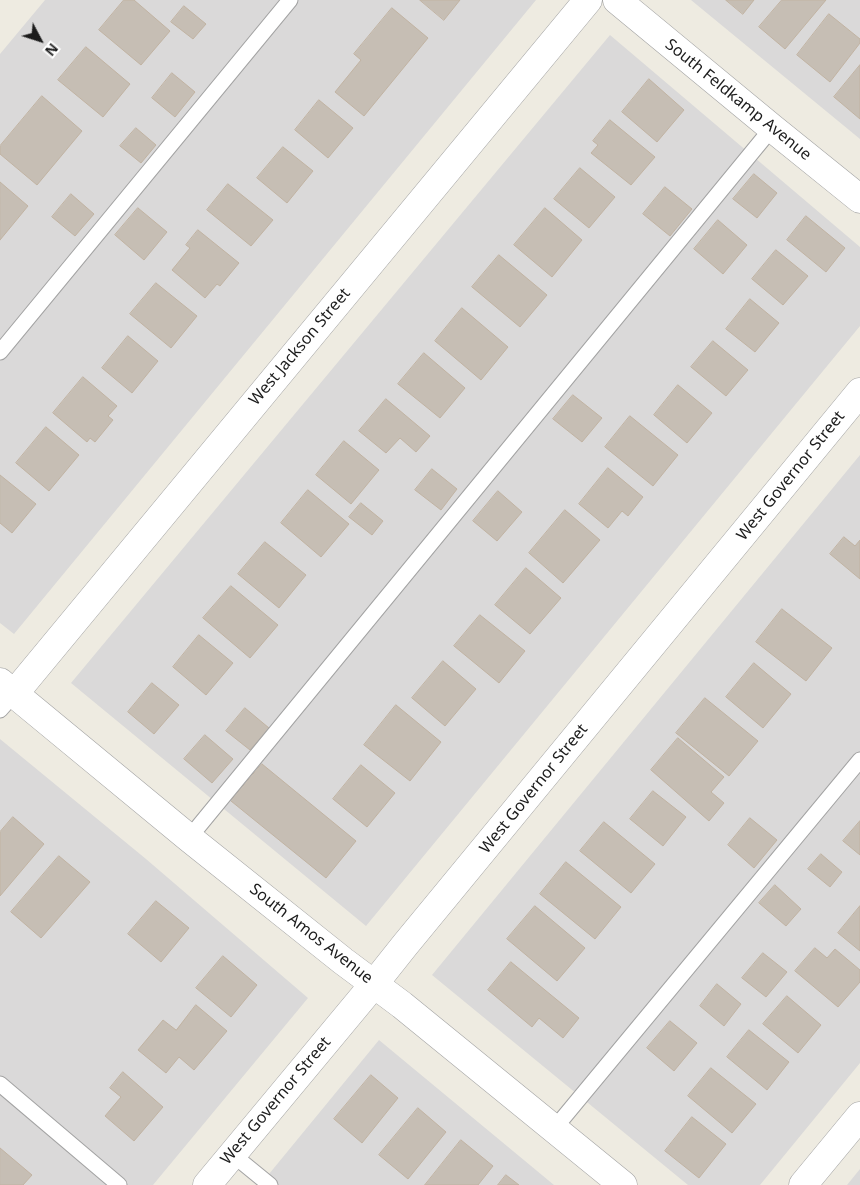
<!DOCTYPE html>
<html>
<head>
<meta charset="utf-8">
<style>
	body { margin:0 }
	#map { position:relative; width:860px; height:1185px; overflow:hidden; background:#eeebe1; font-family:"Noto Sans",sans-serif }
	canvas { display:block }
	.north { position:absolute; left:15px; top:15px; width:50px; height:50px; -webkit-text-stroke:4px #fff; paint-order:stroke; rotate:130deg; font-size:14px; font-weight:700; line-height:20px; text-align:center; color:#1c1c1c }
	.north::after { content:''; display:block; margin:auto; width:18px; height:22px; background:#1c1c1c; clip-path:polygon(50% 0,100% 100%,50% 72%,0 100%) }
</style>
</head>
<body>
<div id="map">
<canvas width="860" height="1185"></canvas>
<div class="north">N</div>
</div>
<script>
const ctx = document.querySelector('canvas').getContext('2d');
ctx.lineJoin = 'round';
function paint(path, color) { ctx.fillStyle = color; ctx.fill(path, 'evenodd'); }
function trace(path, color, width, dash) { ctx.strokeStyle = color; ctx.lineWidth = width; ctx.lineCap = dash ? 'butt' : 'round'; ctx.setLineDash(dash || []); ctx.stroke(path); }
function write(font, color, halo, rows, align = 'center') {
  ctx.font = font + ' "Noto Sans",sans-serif'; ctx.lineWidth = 5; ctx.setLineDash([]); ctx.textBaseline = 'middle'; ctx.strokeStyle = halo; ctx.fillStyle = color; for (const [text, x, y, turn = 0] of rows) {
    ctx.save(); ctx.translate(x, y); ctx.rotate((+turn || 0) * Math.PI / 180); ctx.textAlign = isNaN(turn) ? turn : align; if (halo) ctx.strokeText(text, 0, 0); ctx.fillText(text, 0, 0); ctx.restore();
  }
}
paint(new Path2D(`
	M45 0H536L14 634 0 623V54Z
	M691 0H860V139Z
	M610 35 860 247V326L366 926 71 683Z
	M860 455V1063L760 1185H688L432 975Z
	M0 739 146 859 308 998 153 1185H0Z
	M379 1040 554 1185H260Z
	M860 1169V1185H847Z`), '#dad9d9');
const building = new Path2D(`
	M124 0H134L170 31 141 65 99 30Z
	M420 0H460L444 20Z
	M726 0H754L743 14Z
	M782 0H826L785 49 759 27Z
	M184 6 206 24 193 39 171 22Z
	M392 8 428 38 364 116 335 92 361 60 354 54Z
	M829 14 860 39V43L830 82 797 55Z
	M86 47 130 84 103 117 58 80Z
	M860 65V119L834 97Z
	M172 73 195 92 175 117 152 98Z
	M649 79 684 110 657 142 622 112Z
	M42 96 82 131 37 185 0 154V146Z
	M319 100 353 128 328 158 295 130Z
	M610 120 655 157 631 185 591 153 598 145 593 141Z
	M136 128 156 145 141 163 120 146Z
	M283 147 313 171 287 203 257 178Z
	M580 168 615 197 589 228 554 199Z
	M754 174 777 193 757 218 733 199Z
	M0 182 28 206 0 240Z
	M228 184 273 220 251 246 207 210Z
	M665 187 692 209 670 236 643 214Z
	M71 194 94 214 75 236 52 217Z
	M138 208 167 232 144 260 115 235Z
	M545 208 582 240 552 277 514 245Z
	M806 216 845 248 826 272 787 240Z
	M718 220 747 245 723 274 694 249Z
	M198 230 239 263 220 286 217 284 205 298 172 270 190 248 186 245Z
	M776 250 808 276 783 305 752 279Z
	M499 255 547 295 520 327 472 287Z
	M156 283 197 316 171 348 130 314Z
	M750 299 779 323 755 352 726 329Z
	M462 308 508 347 481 380 435 341Z
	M128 336 158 361 132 393 102 368Z
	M713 341 748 370 726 396 691 367Z
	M424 353 465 388 440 418 398 384Z
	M83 377 117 406 108 416 113 420 95 442 90 438 87 442 53 413Z
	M678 385 712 413 687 443 654 415Z
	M573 395 602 418 582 442 553 419Z
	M386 399 430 436 416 452 400 438 386 453 359 431Z
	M630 416 678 455 653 486 605 447Z
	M46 427 79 455 49 491 16 463Z
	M344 441 379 470 351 504 316 475Z
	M608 468 643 497 628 516 622 511 608 528 579 504Z
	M432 469 457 489 441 510 415 490Z
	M0 475 36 504 12 533 0 523Z
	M308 490 349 524 321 557 281 523Z
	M498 491 522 512 497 541 473 521Z
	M361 503 383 521 372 535 349 517Z
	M565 510 600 540 563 583 529 553Z
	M844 537 855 546 860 540V579L830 554Z
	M265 542 306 575 279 608 238 574Z
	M526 568 561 598 530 634 495 605Z
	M231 586 278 625 250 658 203 618Z
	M782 609 832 648 806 681 756 642Z
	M480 615 525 651 499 683 454 646Z
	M199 635 233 663 206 695 173 667Z
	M443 661 476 689 445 726 412 698Z
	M754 663 791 694 763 728 726 697Z
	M152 683 179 705 154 734 128 712Z
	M705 698 758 741 729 776 676 733Z
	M396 705 441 742 410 781 364 745Z
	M245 708 269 728 250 750 226 731Z
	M205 735 233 759 212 783 184 759Z
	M678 738 724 777 711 792 724 803 709 821 651 770Z
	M262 764 356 841 326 878 231 801Z
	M361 765 395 793 367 827 333 799Z
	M653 791 686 817 663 846 630 819Z
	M13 817 44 844 0 896V832Z
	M750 818 777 840 754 868 728 845Z
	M860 821V855L843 841Z
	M604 822 655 864 631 893 580 851Z
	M821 854 842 872 830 887 808 869Z
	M59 856 90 882 41 938 11 912Z
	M566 862 621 907 595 939 540 894Z
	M775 885 801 909 786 926 759 903Z
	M156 901 189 928 161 962 128 934Z
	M535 906 585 948 557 981 507 939Z
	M860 906V951L838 933Z
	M815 948 827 958 835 949 860 970V982L838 1007 795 971Z
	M763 953 787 972 766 997 742 978Z
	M223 956 257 985 231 1017 196 988Z
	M511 962 579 1018 563 1038 539 1018 532 1027 488 990Z
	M717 984 741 1004 724 1026 700 1006Z
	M787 996 821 1025 798 1053 763 1024Z
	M196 1005 227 1031 194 1070 179 1057 166 1073 138 1050 163 1020 176 1030Z
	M670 1021 697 1043 674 1071 647 1048Z
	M749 1030 789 1062 767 1090 727 1057Z
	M711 1068 756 1104 732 1133 688 1096Z
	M123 1072 163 1107 134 1141 105 1116 121 1097 110 1088Z
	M371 1075 398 1098 362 1143 334 1119Z
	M418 1108 446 1132 408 1179 379 1155Z
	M692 1117 726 1144 699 1178 665 1151Z
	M461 1140 493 1166 478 1185H425Z
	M0 1148 32 1175 23 1185H0Z
	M506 1175 519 1185H498Z`);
paint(building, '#c6beb4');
trace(building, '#c1b3a2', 1);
const lane = new Path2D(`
	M0 352 290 0
	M0 710 14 694
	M189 838 772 128
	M0 1084 119 1185
	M554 1129 860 760
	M232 1154 270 1185`);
const street = new Path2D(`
	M617 0 772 128 860 199
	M0 682 189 838 343 961 402 1005 623 1185
	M14 694 588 0
	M207 1185 374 984 405 945 860 392
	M803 1185 860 1116`);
trace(lane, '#a3a3a3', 17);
trace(street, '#a3a3a3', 29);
trace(lane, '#fff', 15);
trace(street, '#fff', 28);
write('16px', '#1c1c1c', '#fff', [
	["South Feldkamp Avenue",738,100,39],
	["West Jackson Street",300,347,-50],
	["West Governor Street",791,476,-51],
	["West Governor Street",534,789,-51],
	["South Amos Avenue",311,934,38],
	["West Governor Street",276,1101,-50]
]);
</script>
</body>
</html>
